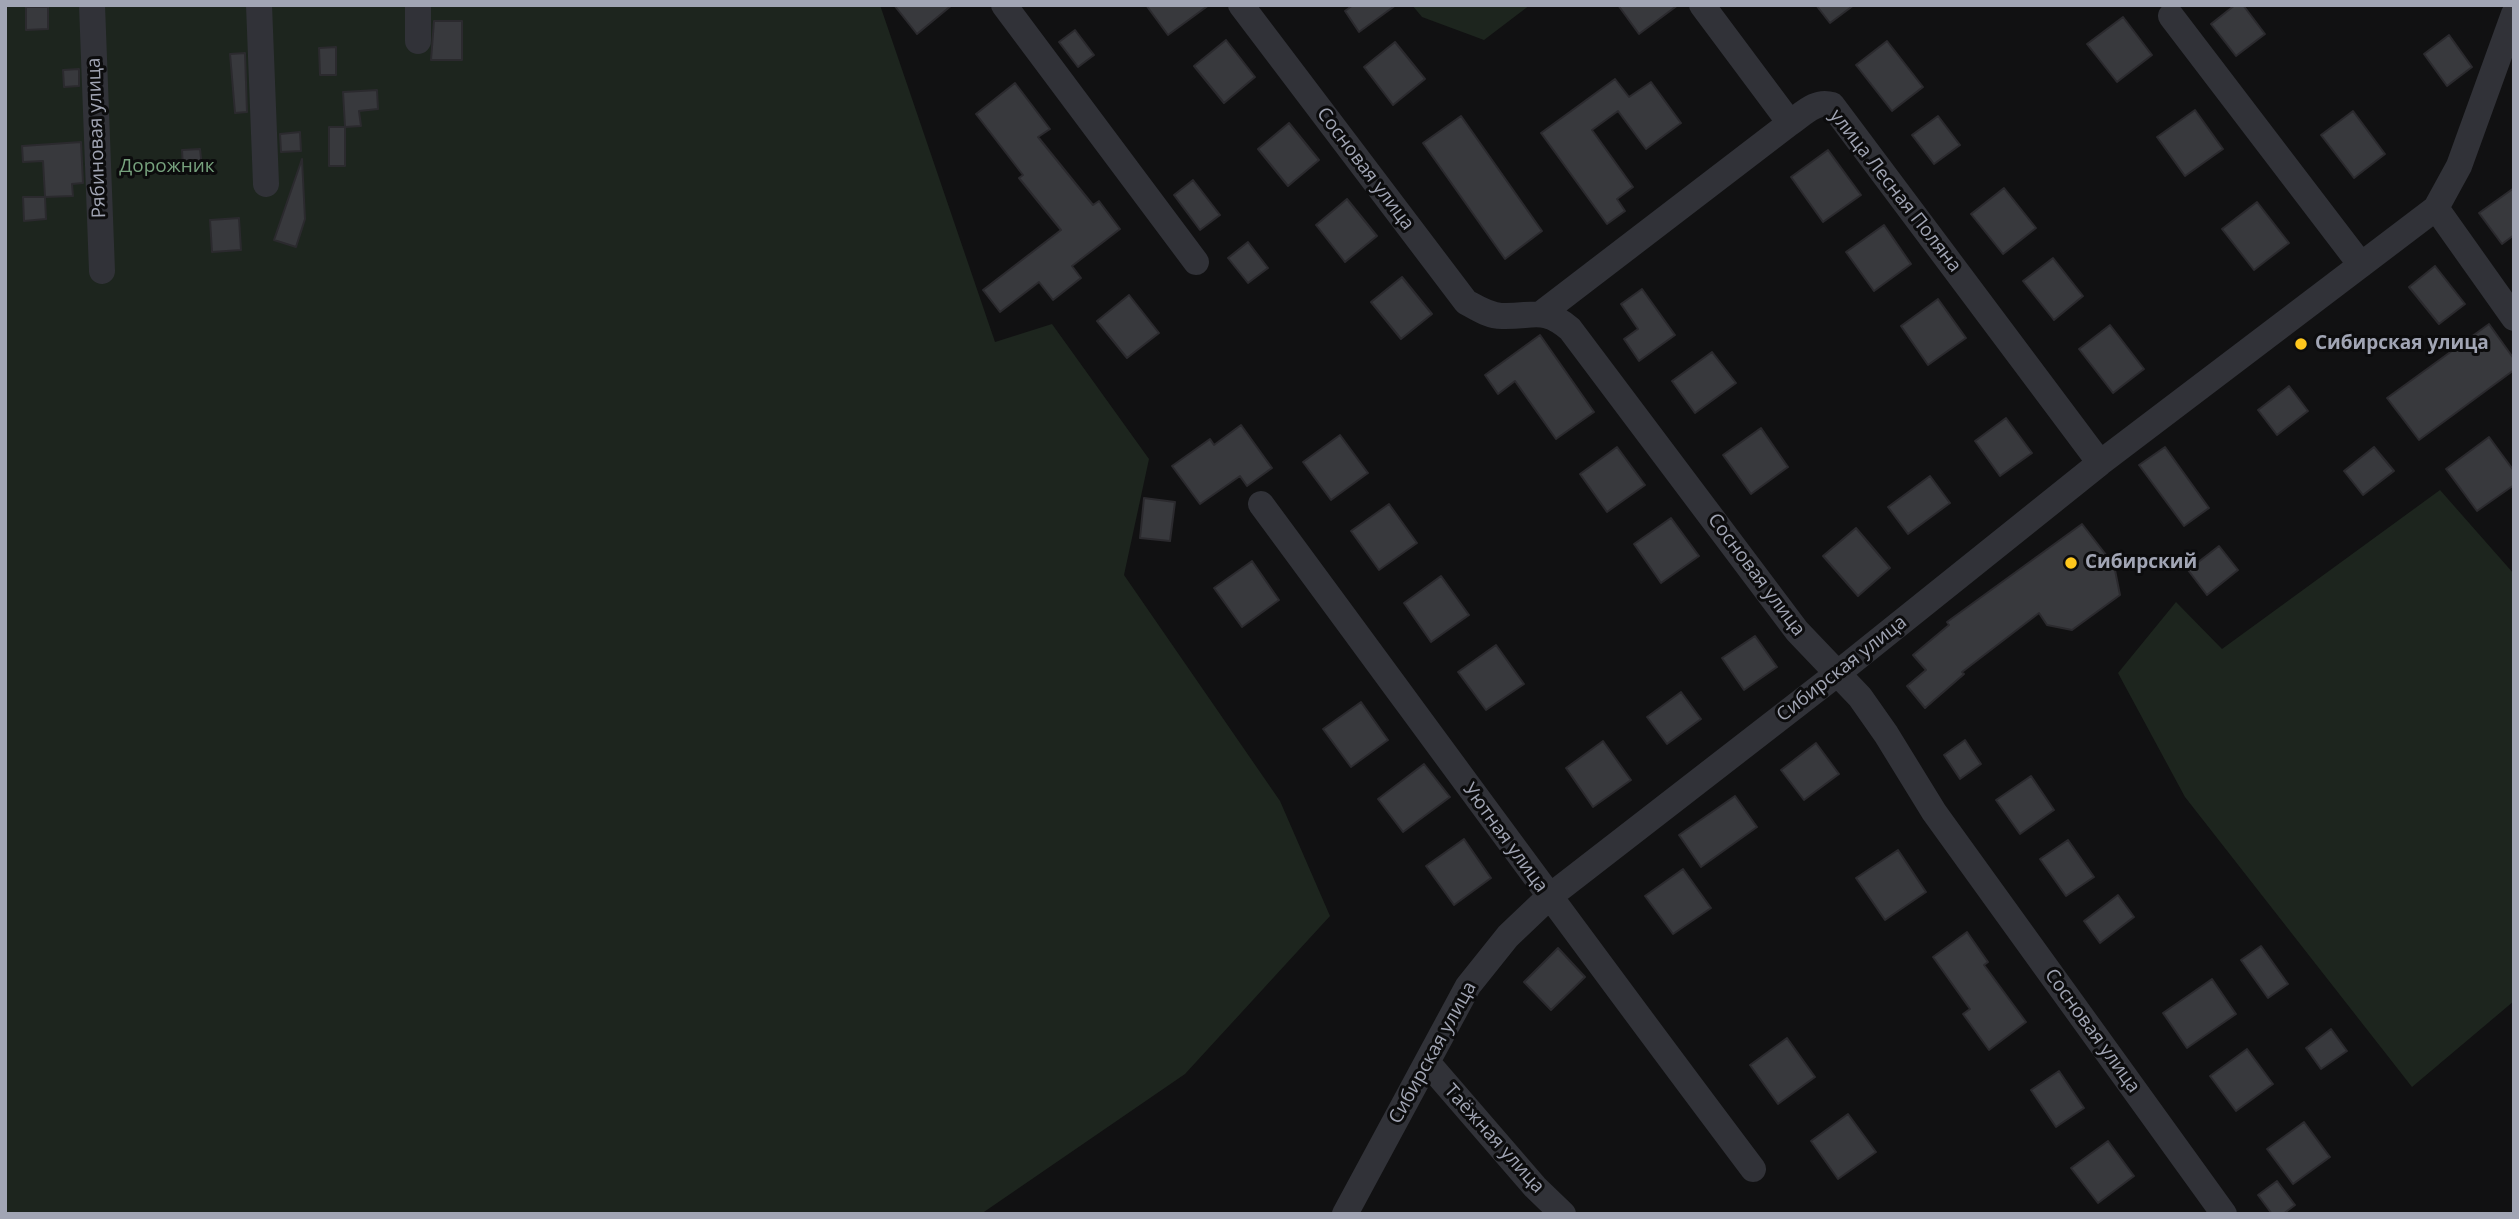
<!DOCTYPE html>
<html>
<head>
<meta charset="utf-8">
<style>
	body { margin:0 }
	#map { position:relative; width:2519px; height:1219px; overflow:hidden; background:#111112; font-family:"Open Sans",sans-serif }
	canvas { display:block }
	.frame { position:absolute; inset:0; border:7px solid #a1a5b4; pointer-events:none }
</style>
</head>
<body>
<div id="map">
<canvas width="2519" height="1219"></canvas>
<div class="frame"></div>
</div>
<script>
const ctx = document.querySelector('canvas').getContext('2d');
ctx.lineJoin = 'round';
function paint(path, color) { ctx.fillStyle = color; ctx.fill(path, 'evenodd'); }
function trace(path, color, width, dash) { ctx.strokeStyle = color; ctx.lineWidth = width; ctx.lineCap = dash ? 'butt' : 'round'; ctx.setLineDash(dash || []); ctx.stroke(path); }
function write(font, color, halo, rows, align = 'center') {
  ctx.font = font + ' "Open Sans",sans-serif'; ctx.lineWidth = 6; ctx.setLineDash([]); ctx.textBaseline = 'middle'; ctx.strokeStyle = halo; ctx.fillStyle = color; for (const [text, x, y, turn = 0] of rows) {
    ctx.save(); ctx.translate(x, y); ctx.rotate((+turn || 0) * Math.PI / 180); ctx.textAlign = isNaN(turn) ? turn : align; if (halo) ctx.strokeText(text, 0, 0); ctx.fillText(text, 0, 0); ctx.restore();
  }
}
paint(new Path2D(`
	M5 5H880L995 342 1052 324 1149 459 1124 575 1280 801 1330 916 1185 1074 981 1214H5Z
	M1412 5H1530L1484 40 1422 17Z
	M2440 490 2514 574V1001L2412 1087 2185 797 2118 673 2176 602 2222 649Z`), '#1d251e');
const building = new Path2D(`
	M894 5H952L917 34Z
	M1146 5H1209L1168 35Z
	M1353 5H1396L1359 32 1345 11Z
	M1618 5H1678L1639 34Z
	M1816 5H1854L1830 23Z
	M2235 5H2243L2265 34 2236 56 2211 24Z
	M26 7H48V29L26 30Z
	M2123 17 2152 55 2117 82 2087 44Z
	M434 21H462V60H431Z
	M1075 30 1094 55 1078 67 1059 42Z
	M2449 35 2472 67 2447 86 2424 54Z
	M1226 40 1255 77 1224 103 1194 66Z
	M1887 41 1923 87 1892 111 1856 65Z
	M1395 42 1425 79 1393 105 1364 67Z
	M336 47V75H320L319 48Z
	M245 53 247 112 235 113 230 54Z
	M79 69V86L64 87 63 70Z
	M1615 79 1629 97 1651 82 1681 123 1646 149 1618 111 1592 130 1633 187 1617 199 1625 211 1607 224 1541 133Z
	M1015 83 1050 129 1038 137 1093 205 1099 201 1120 229 1072 266 1081 278 1053 300 1039 282 1000 312 983 290 1061 230 1019 178 1023 175 976 114Z
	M377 90 378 109 359 111 361 126 345 127 343 92Z
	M2195 110 2223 149 2185 176 2157 137Z
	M2353 111 2385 154 2354 178 2321 135Z
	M1461 116 1542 231 1505 259 1423 143Z
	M1938 116 1960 145 1934 164 1912 135Z
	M1289 123 1319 160 1288 186 1258 149Z
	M329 127H345V166H329Z
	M300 132 301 151 281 152 280 134Z
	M81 142 83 183 72 184 73 196 45 197 46 219 24 221 23 197H45L43 161 23 162 22 146Z
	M200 149 202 167 183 168 182 150Z
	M1828 150 1861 195 1823 222 1791 177Z
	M302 159 305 219 296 247 274 240Z
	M1193 180 1220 215 1200 230 1174 195Z
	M2004 188 2036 228 2003 254 1971 214Z
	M2514 188V235L2502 244 2479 213Z
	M1347 199 1377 236 1345 262 1316 225Z
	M2257 202 2289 243 2254 270 2222 229Z
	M239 218 241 250 212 252 210 220Z
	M1884 225 1911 264 1874 291 1846 252Z
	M1248 242 1268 268 1248 283 1228 258Z
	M2053 258 2083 296 2054 320 2023 281Z
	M2435 266 2465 304 2439 324 2409 287Z
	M1402 277 1432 314 1401 339 1371 302Z
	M1642 289 1675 335 1639 361 1624 339 1638 329 1621 304Z
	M1129 295 1159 333 1127 358 1097 321Z
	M1938 299 1966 338 1928 365 1901 326Z
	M2489 324 2514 359V370L2419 440 2387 398Z
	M2110 325 2144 369 2113 393 2079 349Z
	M1540 335 1594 412 1556 439 1515 381 1498 394 1485 375Z
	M1712 352 1736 383 1695 413 1672 381Z
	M2289 386 2308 411 2277 435 2258 410Z
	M2006 418 2032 453 2000 476 1975 441Z
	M1241 425 1272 468 1247 486 1240 476 1200 504 1172 466 1210 439 1214 445Z
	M1761 428 1788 467 1751 494 1723 455Z
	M1340 435 1368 473 1331 500 1303 462Z
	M2489 437 2514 471V485L2477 511 2446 469Z
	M1617 447 1645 485 1607 512 1580 474Z
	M2165 447 2209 508 2184 526 2139 465Z
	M2374 447 2394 471 2363 495 2344 471Z
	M1930 476 1950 503 1908 534 1888 507Z
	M1144 498 1175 502 1170 541 1140 538Z
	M1389 504 1417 543 1379 570 1351 531Z
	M1671 518 1699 556 1661 583 1634 544Z
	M2082 524 2114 565 2120 595 2072 630 2047 625 2039 613 1962 672 1964 674 1925 708 1907 686 1926 670 1913 655 1949 625 1947 622Z
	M1856 528 1890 568 1858 596 1823 556Z
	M2219 546 2238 570 2207 595 2188 570Z
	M1252 561 1279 600 1242 627 1214 588Z
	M1441 576 1469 615 1431 642 1404 603Z
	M1755 636 1777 667 1744 690 1722 658Z
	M1496 645 1524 684 1486 710 1458 672Z
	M1681 692 1701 719 1667 744 1647 717Z
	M1361 702 1388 740 1351 767 1323 729Z
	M1965 740 1981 764 1960 779 1944 755Z
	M1603 741 1631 780 1593 807 1566 768Z
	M1816 743 1839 774 1804 800 1781 770Z
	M1424 764 1450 797 1403 832 1378 799Z
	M2031 776 2054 810 2020 834 1996 800Z
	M1735 796 1757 827 1701 867 1679 835Z
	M1464 839 1491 878 1454 905 1426 866Z
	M2068 840 2094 877 2066 896 2040 859Z
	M1898 850 1926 892 1885 920 1856 878Z
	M1683 869 1711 908 1673 934 1645 896Z
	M2118 895 2134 917 2100 943 2084 921Z
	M1967 932 1988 962 1984 965 2026 1022 1989 1050 1963 1014 1970 1009 1933 957Z
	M2261 946 2288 984 2268 998 2241 960Z
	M1558 948 1585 977 1551 1010 1524 982Z
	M2212 979 2236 1014 2187 1048 2163 1013Z
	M2331 1029 2347 1051 2321 1069 2306 1048Z
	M1787 1038 1815 1077 1778 1104 1750 1065Z
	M2247 1049 2273 1084 2236 1111 2210 1076Z
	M2059 1071 2084 1108 2056 1127 2031 1090Z
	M1848 1114 1876 1152 1838 1179 1811 1141Z
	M2304 1122 2330 1157 2293 1184 2267 1149Z
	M2108 1141 2134 1176 2098 1203 2071 1168Z
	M2277 1181 2295 1205 2283 1214H2272L2258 1195Z`);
paint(building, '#38393d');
trace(building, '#2b2a2e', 2);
trace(new Path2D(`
	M92 5 102 271
	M259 5 266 184
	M418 5V41
	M1004 5 1196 262
	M1241 5 1466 302C1477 308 1489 316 1502 316 1534 317 1543 306 1570 329L1797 631 1860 697 1886 734 1934 812 2224 1214
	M1702 5 1790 123
	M2171 16 2361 265
	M2436 208 2514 318
	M1542 313 1790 123C1803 114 1815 100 1832 105L2100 463
	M1261 504C1425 726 1587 949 1753 1169
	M1427 1062 1535 1187 1563 1214
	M1345 1214 1468 986 1508 936 1549 897 1838 673 2100 463 2436 208 2459 166 2514 14`), '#313238', 26);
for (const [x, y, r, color] of [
	[2301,344,7,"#fec71d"],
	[2071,563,7,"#fec71d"]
]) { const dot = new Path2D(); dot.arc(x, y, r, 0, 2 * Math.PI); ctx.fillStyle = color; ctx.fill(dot); trace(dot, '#0c0c0d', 2.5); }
write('19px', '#a1a5b4', '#0c0c0d', [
	["Рябиновая улица",97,138,-92],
	["Сосновая улица",1365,169,53],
	["улица Лесная Поляна",1895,191,52],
	["Сосновая улица",1756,575,53],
	["Сибирская улица",1842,669,-38],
	["Уютная улица",1505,838,54],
	["Сосновая улица",2092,1031,54],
	["Сибирская улица",1433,1053,-61],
	["Таёжная улица",1494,1139,48]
]);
write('19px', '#76a17d', '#0c0c0d', [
	["Дорожник",167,167]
]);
write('bold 19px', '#a1a5b4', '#0c0c0d', [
	["Сибирская улица",2315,344],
	["Сибирский",2085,563]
], 'left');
</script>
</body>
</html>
